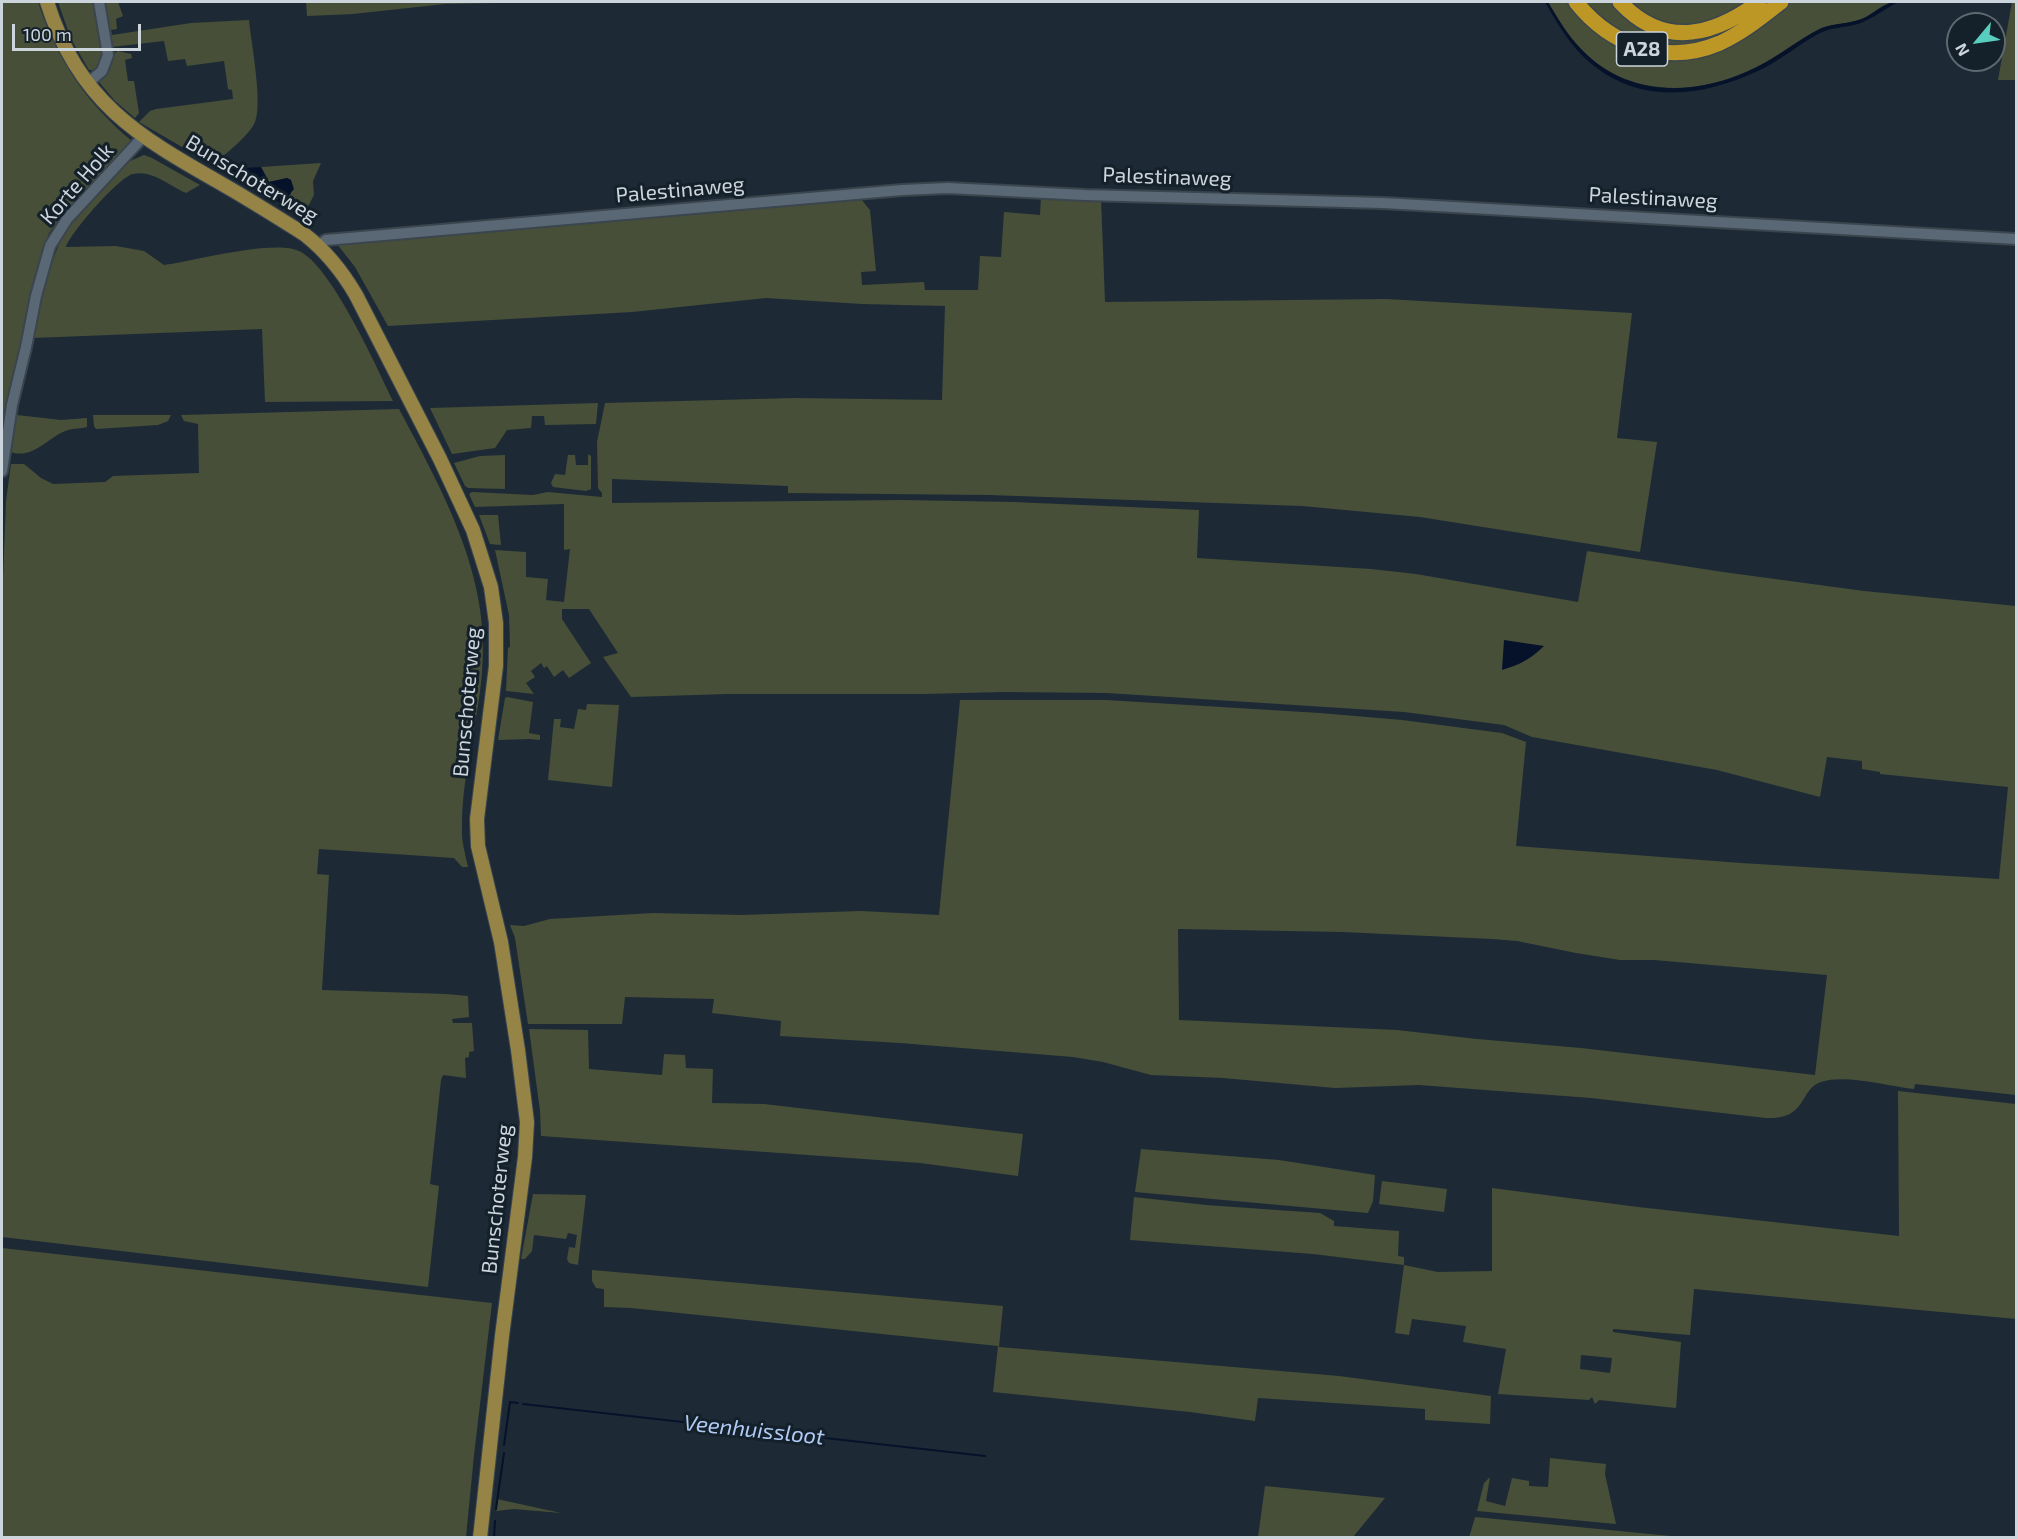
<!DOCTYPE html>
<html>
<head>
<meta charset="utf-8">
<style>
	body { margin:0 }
	#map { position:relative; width:2018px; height:1539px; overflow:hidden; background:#1d2a35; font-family:"Exo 2",sans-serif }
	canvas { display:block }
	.frame { position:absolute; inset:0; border:3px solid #cdd5dc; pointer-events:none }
	.north { position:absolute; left:1946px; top:12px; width:60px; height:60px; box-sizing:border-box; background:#14202a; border:2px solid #5e6871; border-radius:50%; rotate:241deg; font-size:16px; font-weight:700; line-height:24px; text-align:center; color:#cdd5dc }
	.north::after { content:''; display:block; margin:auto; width:21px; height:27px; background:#5acebe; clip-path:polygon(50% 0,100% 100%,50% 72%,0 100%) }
	.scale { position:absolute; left:12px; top:24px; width:129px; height:27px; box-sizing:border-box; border:3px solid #cdd5dc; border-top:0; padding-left:8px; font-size:18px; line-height:21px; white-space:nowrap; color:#cdd5dc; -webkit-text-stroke:4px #14202a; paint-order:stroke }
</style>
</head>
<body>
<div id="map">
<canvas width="2018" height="1539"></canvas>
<div class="frame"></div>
<div class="north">N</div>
<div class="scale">100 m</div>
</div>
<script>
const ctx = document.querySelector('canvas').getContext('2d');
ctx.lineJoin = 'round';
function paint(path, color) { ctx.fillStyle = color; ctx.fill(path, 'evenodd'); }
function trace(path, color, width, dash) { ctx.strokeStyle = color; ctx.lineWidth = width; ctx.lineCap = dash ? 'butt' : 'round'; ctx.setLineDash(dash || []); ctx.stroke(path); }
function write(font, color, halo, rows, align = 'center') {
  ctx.font = font + ' "Exo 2",sans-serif'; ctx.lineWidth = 6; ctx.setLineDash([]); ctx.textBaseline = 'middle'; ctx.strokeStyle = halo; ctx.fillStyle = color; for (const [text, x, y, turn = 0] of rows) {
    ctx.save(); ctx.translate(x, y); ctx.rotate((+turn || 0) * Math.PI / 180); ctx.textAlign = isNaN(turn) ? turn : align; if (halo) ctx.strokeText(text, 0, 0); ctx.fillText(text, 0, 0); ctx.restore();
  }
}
paint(new Path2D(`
	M2 2H38C57 59 85 102 132 141L65 212 49 233 32 289 2 448Z
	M58 2H94L102 39 103 64 95 70H89L71 39Z
	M103 2H118L123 16 116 19 117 29 111 30 112 35 191 23 249 20C251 43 263 102 255 122 249 136 225 154 213 165L139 122 150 111 156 109 233 99 232 90 228 89 224 61 187 66 185 59 168 61 164 41 111 47Z
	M306 2H548L445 4 353 14 307 16Z
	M1548 2H1567C1607 53 1664 76 1726 48 1747 38 1772 17 1789 2H1891C1878 10 1866 19 1851 22 1840 25 1829 24 1819 29 1795 42 1774 60 1748 71 1691 97 1624 96 1579 47 1567 34 1557 17 1548 2Z
	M1580 2H1617L1664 34 1677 40H1698L1709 37 1723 32 1744 21 1737 30 1682 49 1627 40Z
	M1631 2H1747C1710 27 1665 39 1631 2Z
	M2012 2H2016V80H1998Z
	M118 51 131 54 132 58 125 60 128 81H134L139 113 135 118 115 101 99 82 113 54Z
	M144 155 152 158 200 185 186 193C169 186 153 170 133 174 120 176 70 233 66 247L116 246 144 251 164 265C194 261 274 239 299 251 331 265 377 368 393 401L265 402 262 329 33 338 41 292 62 236 102 187 130 161Z
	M321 163 313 181 314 195 302 218 285 206 288 196 291 194V180L287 178 269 182 261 167Z
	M1041 196 1101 198 1105 302 1386 299 1632 313 1617 438 1657 442 1640 552 1420 517 1302 506 989 495 788 493V486L612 479V503L903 500 1013 502 1199 510 1197 558 1371 569 1416 574 1578 602 1587 551 1723 572 1864 591 2016 606V1095L1915 1084 1914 1089C1887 1086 1846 1074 1821 1082 1799 1089 1808 1120 1766 1118L1591 1098 1419 1085 1335 1088 1223 1078 1151 1075 1103 1062 1073 1057 900 1043 780 1036 781 1021 712 1013 714 999 625 997 622 1024H528L515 938 510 925 524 926 550 919 653 913 741 915 861 911 939 915 960 700H1106L1320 713 1402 720 1502 733 1526 742 1516 846 1741 863 1999 879 2008 787 1880 774V772L1862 769V761L1827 757 1820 797 1717 770 1532 737 1504 725 1404 712 1107 693 1004 692 923 694H727L631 697 603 657 618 653 589 609H562V619L591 663 569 678 563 670 554 677 547 666 544 668 541 663 531 671 535 677 526 683 534 694 506 691 508 648 510 647 509 615 495 550 526 552V577L548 579 546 600 564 602 570 549 564 550V504L475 507 469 494 472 492 533 495 548 492 602 497V493L598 488 597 442 605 403 794 398 942 400 945 306 862 304 766 298 632 312 388 326 355 267 337 244 625 218 861 199 870 210 876 271 861 272 862 285 924 282 925 290H978L980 256 1001 257 1004 212 1040 215ZM1178 929 1343 932 1492 939 1517 941 1576 953 1620 960H1654L1827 975 1815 1075 1581 1048 1477 1039 1397 1030 1179 1020Z
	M598 403 596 424 545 425 544 416H532L531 428 507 430 495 448 452 454 430 408Z
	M399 409C442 490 491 576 482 672 478 723 462 774 462 826 461 840 465 853 468 867H462L454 858 319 849 317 874 329 875 322 990 446 994 468 996 469 1017 452 1019 453 1023H472L474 1051 469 1052V1057L465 1058 466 1078 443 1075 441 1080 430 1184 439 1186 428 1287 2 1237V603L6 501 11 464H24L41 478 53 484 105 482 113 476 199 473 198 424 184 421 181 415Z
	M17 415 61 420 87 418V427C81 429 74 428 68 430 49 436 33 460 11 452Z
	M93 415H171L168 421 158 425 96 429 94 426Z
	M588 454 591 456V489L586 491 553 487 551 483 555 474 565 475 568 455H575L576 465H588Z
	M505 455V489L468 488 465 486 454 463 480 456Z
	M479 515H498L501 545 490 544Z
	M507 697 533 702 529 733 540 735V740L529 739 498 740 505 698Z
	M587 704 619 705 612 787 548 780 554 719H561L560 727 574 729 578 709 586 710Z
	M529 1029 588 1030 589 1069 662 1075 664 1054 685 1055 686 1068 713 1069 712 1103 764 1104 1023 1134 1018 1176 920 1163 541 1136 540 1111Z
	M1898 1091 2016 1104V1319L1694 1289 1690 1335 1613 1329V1332L1681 1342 1676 1408 1599 1400 1595 1404 1592 1397 1589 1400 1498 1394 1506 1349 1463 1342 1466 1326 1412 1319 1409 1335 1395 1333 1404 1265 1313 1254 1130 1240 1134 1197 1206 1205 1320 1213 1334 1221V1226L1399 1231 1398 1256 1404 1257V1265L1438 1272 1492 1271V1188L1638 1207 1899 1236ZM1581 1355 1612 1358 1610 1373 1580 1369Z
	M1141 1149 1279 1160 1375 1175 1373 1201 1368 1213 1135 1192Z
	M1382 1181 1447 1189 1444 1212 1379 1204Z
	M533 1194 586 1195 578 1265 569 1263 567 1259 569 1247 575 1248 577 1235 568 1233 566 1239 534 1235 532 1251 525 1259H521Z
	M2 1248 492 1303 474 1455 466 1537H2Z
	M592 1270 1003 1306 999 1347 1339 1376 1491 1396 1490 1424 1425 1420V1409L1258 1398 1255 1421 1190 1412 993 1392 998 1346 631 1308 604 1307V1289L596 1288 592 1281Z
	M1550 1458 1606 1464 1605 1474 1616 1524 1477 1511 1484 1483 1490 1477 1486 1501 1505 1506 1512 1478 1529 1481V1486L1548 1487Z
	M1265 1486 1385 1498 1353 1537H1258Z
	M497 1499 561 1513 514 1509 496 1511Z
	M1475 1517 1681 1537 1515 1538 1512 1535 1513 1537 1469 1538Z`), '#474f39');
paint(new Path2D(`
	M1545 2H1548C1558 19 1568 36 1582 50 1629 99 1698 96 1755 68 1778 57 1800 38 1822 28 1834 23 1849 24 1862 19 1874 14 1884 1 1898 2 1885 9 1872 19 1858 24 1844 28 1831 27 1818 34 1798 45 1781 60 1760 70 1703 97 1639 106 1588 61 1569 44 1557 23 1545 2Z
	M261 167 269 182 287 178 291 180 294 189 288 196 285 206 249 185 221 171 224 169Z
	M1504 640 1544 646C1531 659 1519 665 1502 670Z`), '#05122a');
trace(new Path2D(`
	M523 1404 985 1456
	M504 1445 510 1402 518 1403
	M496 1509 504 1453
	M494 1538 495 1521`), '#05122a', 2);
const minor = new Path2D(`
	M88 83 102 71 108 55 99 2
	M319 245 326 240 902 190 948 188 1085 195 1383 203 2016 239
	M2 471 12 405 26 347 36 296 50 246 67 219 143 137`);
const major = new Path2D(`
	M47 2C78 101 137 136 222 184 250 200 277 217 304 234 326 251 342 271 356 295L440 459 473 530 491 587 496 623V666L477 819 478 846 501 942 518 1050 527 1122 525 1157 502 1336 480 1538`);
const highway = new Path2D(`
	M1576 2C1611 46 1666 66 1720 43 1742 33 1762 17 1781 2
	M1620 2C1664 49 1713 36 1759 2`);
trace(minor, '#3a454e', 14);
trace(major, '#3a454e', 16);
trace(highway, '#3a454e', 18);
trace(minor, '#5a6875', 10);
trace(major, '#958446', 14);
trace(highway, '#bd9726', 15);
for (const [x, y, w] of [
	[1642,49,51]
]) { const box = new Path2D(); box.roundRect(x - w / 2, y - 17, w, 34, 4.5); ctx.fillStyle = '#14202a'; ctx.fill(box); trace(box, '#cdd5dc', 1.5); }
write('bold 20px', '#cdd5dc', null, [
	["A28",1642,49]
]);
write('21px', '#cdd5dc', '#14202a', [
	["Palestinaweg",1167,177,2],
	["Bunschoterweg",252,179,31],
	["Korte Holk",77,184,-49],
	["Palestinaweg",680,190,-5],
	["Palestinaweg",1653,198,3],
	["Bunschoterweg",467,702,-85],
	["Bunschoterweg",497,1199,-84]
]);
write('italic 22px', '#b0caf5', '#14202a', [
	["Veenhuissloot",754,1430,6]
]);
</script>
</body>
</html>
